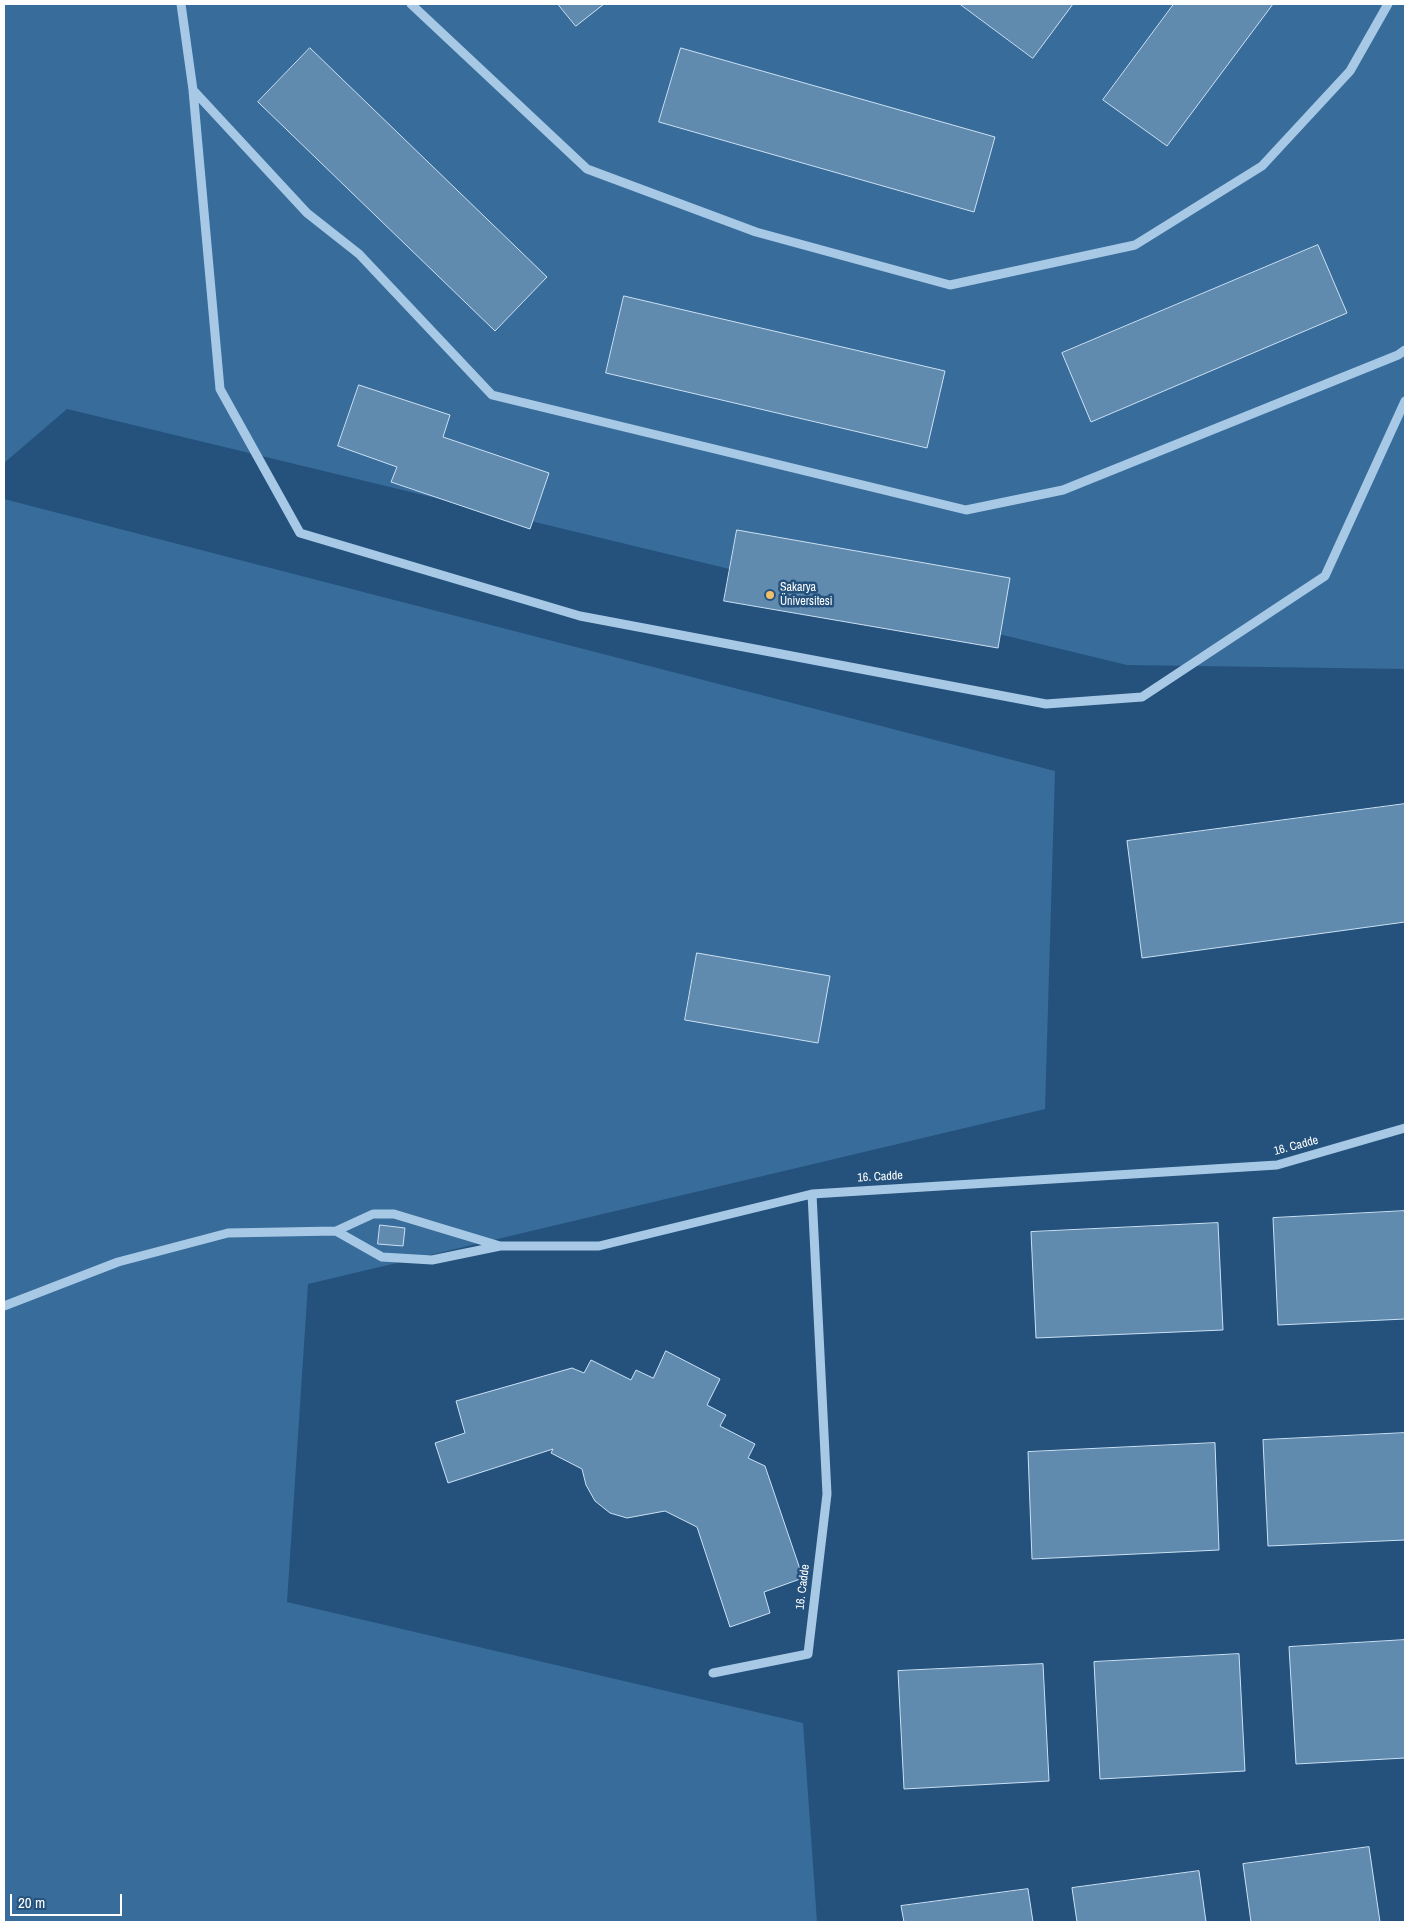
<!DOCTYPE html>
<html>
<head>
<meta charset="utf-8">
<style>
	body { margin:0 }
	#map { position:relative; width:1409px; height:1926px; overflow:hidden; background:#24527d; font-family:"Archivo Narrow",sans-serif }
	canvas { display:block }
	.frame { position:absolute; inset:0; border:5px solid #fff; pointer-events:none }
	.scale { position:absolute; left:10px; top:1894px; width:112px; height:22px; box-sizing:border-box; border:2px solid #fff; border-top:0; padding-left:6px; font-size:15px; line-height:18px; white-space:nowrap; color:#fff; -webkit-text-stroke:4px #24527d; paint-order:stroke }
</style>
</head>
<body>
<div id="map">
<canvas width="1409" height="1926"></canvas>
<div class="frame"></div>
<div class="scale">20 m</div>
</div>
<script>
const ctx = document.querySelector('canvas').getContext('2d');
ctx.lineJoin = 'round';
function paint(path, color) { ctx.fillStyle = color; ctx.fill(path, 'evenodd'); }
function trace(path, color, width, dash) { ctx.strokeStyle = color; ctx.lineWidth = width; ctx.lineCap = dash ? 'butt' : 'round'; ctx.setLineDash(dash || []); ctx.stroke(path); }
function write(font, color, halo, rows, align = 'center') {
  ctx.font = font + ' "Archivo Narrow",sans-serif'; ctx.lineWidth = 5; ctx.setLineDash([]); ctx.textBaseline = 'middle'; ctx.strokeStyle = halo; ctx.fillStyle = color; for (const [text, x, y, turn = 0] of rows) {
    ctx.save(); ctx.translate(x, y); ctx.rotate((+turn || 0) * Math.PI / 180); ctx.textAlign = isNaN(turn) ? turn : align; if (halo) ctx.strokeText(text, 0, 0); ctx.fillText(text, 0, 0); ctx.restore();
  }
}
paint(new Path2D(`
	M4 4H1405V669L1127 665 67 409 4 463Z
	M4 499 1055 771 1045 1109 308 1284 287 1602 803 1723 817 1922H4Z`), '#386c9a');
const building = new Path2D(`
	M558 4H604L576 26Z
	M960 4H1073L1033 58Z
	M1174 4H1273L1167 146 1103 100Z
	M310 48 547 277 495 331 258 102Z
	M681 48 995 137 974 212 659 122Z
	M1318 245 1347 313 1091 422 1062 353Z
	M624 296 945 371 927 448 606 373Z
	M359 385 450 415 443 437 549 473 530 529 391 482 397 467 338 446Z
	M737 530 1010 578 998 648 724 601Z
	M1405 804V922L1142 958 1127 841Z
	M697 953 830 976 818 1043 685 1020Z
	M1405 1211V1319L1278 1325 1273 1218Z
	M1218 1223 1223 1330 1036 1338 1031 1232Z
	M380 1225 405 1228 403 1246 378 1244Z
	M666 1351 720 1379 707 1405 726 1415 720 1426 755 1444 748 1458 765 1466 803 1578 764 1592 770 1613 730 1627 697 1527 665 1511 627 1518 610 1513 595 1501 586 1485 582 1469 551 1453 553 1449 448 1483 435 1443 465 1433 456 1401 572 1368 584 1373 591 1360 631 1380 636 1370 653 1378Z
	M1405 1433V1540L1268 1546 1263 1440Z
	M1215 1443 1219 1550 1032 1559 1028 1452Z
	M1405 1640V1758L1296 1764 1289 1647Z
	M1239 1654 1245 1771 1100 1779 1094 1662Z
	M1043 1664 1049 1781 904 1789 898 1671Z
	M1369 1847 1380 1922H1251L1243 1864Z
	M1199 1871 1206 1922H1077L1072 1888Z
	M1028 1889 1033 1922H904L901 1906Z`);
paint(building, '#618aaf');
trace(building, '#cbe1f4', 1);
trace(new Path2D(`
	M181 4 193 90 307 213 359 254 492 395 966 510 1063 490 1398 355 1405 350
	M411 4 587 169 756 232 950 285 1135 245 1262 166 1350 71 1388 4
	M193 90 220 389 300 533 580 616 1046 704 1142 697 1325 576 1405 401
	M336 1231 382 1257 432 1260 500 1246H599L812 1194
	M4 1306 118 1262 228 1233 336 1231 373 1214H394L500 1246
	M713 1673 808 1654 827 1494 812 1194 1277 1165 1405 1128`), '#a8c9e5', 9);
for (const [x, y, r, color] of [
	[770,595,5,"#efbf6c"]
]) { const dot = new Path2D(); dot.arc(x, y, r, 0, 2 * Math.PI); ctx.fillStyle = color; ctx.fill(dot); trace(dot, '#24527d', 2); }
write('12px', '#fff', '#24527d', [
	["Sakarya",780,588],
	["Üniversitesi",780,602]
], 'left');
write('12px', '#fff', '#24527d', [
	["16. Cadde",1296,1146,-15],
	["16. Cadde",880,1177,-3],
	["16. Cadde",803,1587,-83]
]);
</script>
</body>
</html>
